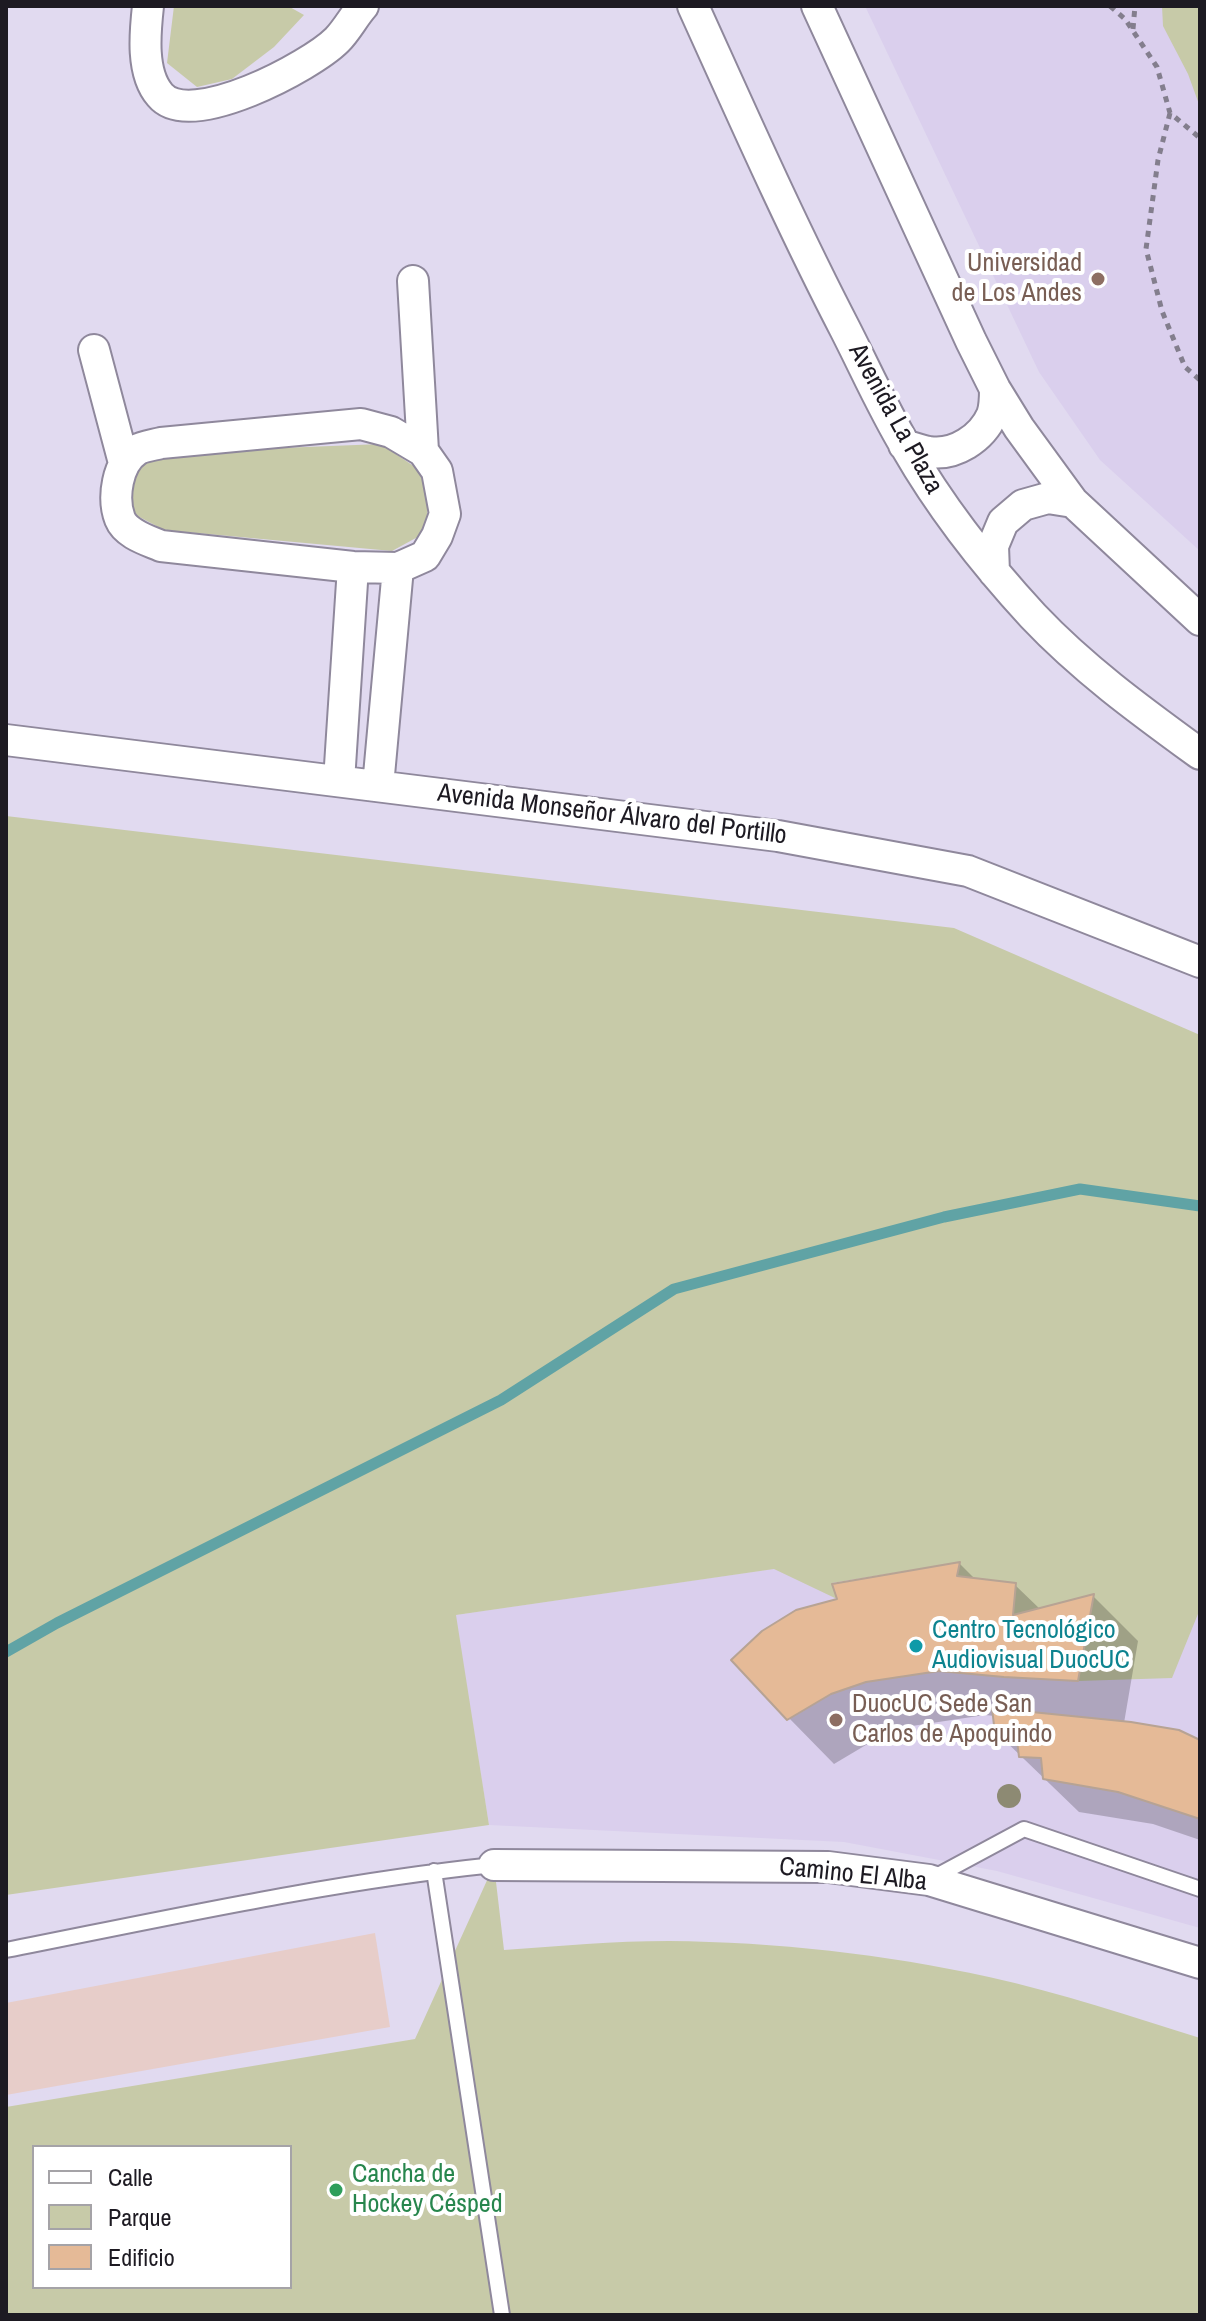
<!DOCTYPE html>
<html>
<head>
<meta charset="utf-8">
<style>
	body { margin:0 }
	#map { position:relative; width:1206px; height:2321px; overflow:hidden; background:#e1daf0; font-family:"Archivo Narrow",sans-serif }
	canvas { display:block }
	.frame { position:absolute; inset:0; border:8px solid #1d1a22; pointer-events:none }
	.legend { position:absolute; left:32px; top:2145px; width:260px; height:144px; box-sizing:border-box; background:#fff; border:2px solid #a5a3a7; margin:0; padding:10px 14px; list-style:none; font-size:24px; color:#1d1a22 }
	.legend li { display:flex; align-items:center; gap:16px; height:40px }
	.legend b { width:40px; border:2px solid #a5a3a7 }
</style>
</head>
<body>
<div id="map">
<canvas width="1206" height="2321"></canvas>
<div class="frame"></div>
<ul class="legend">
<li><b style="height:10px;background:#fff"></b>Calle</li>
<li><b style="height:22px;background:#c7caa8"></b>Parque</li>
<li><b style="height:22px;background:#e5ba97"></b>Edificio</li>
</ul>
</div>
<script>
const ctx = document.querySelector('canvas').getContext('2d');
ctx.lineJoin = 'round';
function paint(path, color) { ctx.fillStyle = color; ctx.fill(path, 'evenodd'); }
function trace(path, color, width, dash) { ctx.strokeStyle = color; ctx.lineWidth = width; ctx.lineCap = dash ? 'butt' : 'round'; ctx.setLineDash(dash || []); ctx.stroke(path); }
function write(font, color, halo, rows, align = 'center') {
  ctx.font = font + ' "Archivo Narrow",sans-serif'; ctx.lineWidth = 8; ctx.setLineDash([]); ctx.textBaseline = 'middle'; ctx.strokeStyle = halo; ctx.fillStyle = color; for (const [text, x, y, turn = 0] of rows) {
    ctx.save(); ctx.translate(x, y); ctx.rotate((+turn || 0) * Math.PI / 180); ctx.textAlign = isNaN(turn) ? turn : align; if (halo) ctx.strokeText(text, 0, 0); ctx.fillText(text, 0, 0); ctx.restore();
  }
}
paint(new Path2D(`
	M865 6H1200V551L1100 460 1039 372Z
	M1200 1507V1928L997 1871 844 1842 489 1825 455 1615Z`), '#dacfed');
paint(new Path2D(`
	M375 1933 390 2027 6 2095V2003Z`), '#e7cdc9');
paint(new Path2D(`
	M174 6H288L304 15 274 47 232 79 197 87 167 63Z
	M1162 6H1200V107L1188 74 1163 26Z
	M381 444 418 469 429 499 425 533 392 551 164 530 130 512V469L156 453Z
	M6 816 954 928 1200 1035V1609L1172 1678 1078 1681 1093 1595 1013 1615 1016 1583 957 1576 960 1562 832 1583 837 1599 774 1569 456 1615 489 1825 6 1895Z
	M494 1865 504 1950C559 1946 614 1941 669 1941 776 1942 884 1954 989 1977 1061 1993 1130 2016 1200 2038V2315H6V2107L415 2039ZM34 2147H290V2287H34Z`), '#c7caa8');
paint(new Path2D(`
	M960 1564 976 1580 1015 1585 1041 1610 1093 1596 1138 1641 1124 1723 1200 1742V1840L1153 1824 1079 1812 997 1733 995 1716 985 1715 912 1726 876 1739 834 1764 789 1718Z`), '#0003');
trace(new Path2D(`
	M6 1652 57 1623 501 1400 674 1289 944 1217 1080 1189 1200 1206`), '#60a3a5', 11);
const building = new Path2D(`
	M960 1562 957 1576 1016 1583 1013 1615 1094 1594 1078 1681 1004 1677 939 1671 866 1682 831 1694 787 1720 731 1660 762 1631 796 1610 837 1599 832 1584Z
	M992 1708 1131 1722 1179 1730 1200 1740V1819L1118 1792 1043 1779 1041 1758 1019 1757 1017 1740 995 1734Z`);
paint(building, '#e5ba97');
trace(building, '#b7a394', 2);
const lane = new Path2D(`
	M434 1871 502 2315
	M931 1879 1024 1829 1200 1889
	M6 1950C168 1918 330 1882 494 1865`);
const street = new Path2D(`
	M148 6C145 33 141 73 160 95 190 131 311 66 337 40 347 30 354 16 363 6
	M693 6C742 114 790 223 845 329 865 368 883 409 906 447 941 508 985 564 1033 616 1083 669 1141 711 1200 754
	M817 6 971 341 995 389 1019 428 1073 502 1200 620
	M413 281 423 451
	M94 350 124 463
	M361 424 391 432 423 451 437 471 445 514 437 536 425 556 398 568 353 567 161 546C147 540 126 534 120 519 112 498 117 463 137 450 143 446 154 445 161 443Z
	M904 445C912 447 921 451 929 452 955 456 982 438 992 415 995 407 995 397 995 389
	M994 572 993 546 1003 522 1023 505 1048 498 1073 502
	M6 740 778 836 968 871 1200 962
	M339 781 353 567
	M378 786 398 568
	M494 1865 828 1867 929 1880 1200 1963`);
trace(lane, '#8f889c', 18);
trace(street, '#8f889c', 34);
trace(new Path2D(`
	M1110 6 1125 19 1157 67 1170 113 1200 138
	M1133 29 1135 6
	M1170 113 1158 160 1146 249 1162 311 1185 367 1200 380`), '#837e8d', 5, [6, 6]);
trace(lane, '#fff', 14);
trace(street, '#fff', 30);
ctx.fillStyle = '#8d8a73';
for (const [x, y] of [
	[1009,1796]
]) { ctx.beginPath(); ctx.arc(x, y, 12, 0, 2 * Math.PI); ctx.fill(); }
for (const [x, y, r, color] of [
	[1098,279,8,"#8d6e63"],
	[916,1646,8,"#0f9aa8"],
	[836,1720,8,"#8d6e63"],
	[336,2190,8,"#2e9e5b"]
]) { const dot = new Path2D(); dot.arc(x, y, r, 0, 2 * Math.PI); ctx.fillStyle = color; ctx.fill(dot); trace(dot, '#fff', 3); }
write('26px', '#785e54', '#fff', [
	["Universidad",1082,264],
	["de Los Andes",1082,294],
	["DuocUC Sede San",852,1705,"left"],
	["Carlos de Apoquindo",852,1735,"left"]
], 'right');
write('26px', '#1d1a22', '#fff', [
	["Avenida La Plaza",895,419,61],
	["Avenida Monseñor Álvaro del Portillo",612,815,7],
	["Camino El Alba",853,1875,6]
]);
write('26px', '#0d838f', '#fff', [
	["Centro Tecnológico",932,1631],
	["Audiovisual DuocUC",932,1661]
], 'left');
write('26px', '#27864d', '#fff', [
	["Cancha de",352,2175],
	["Hockey Césped",352,2205]
], 'left');
</script>
</body>
</html>
